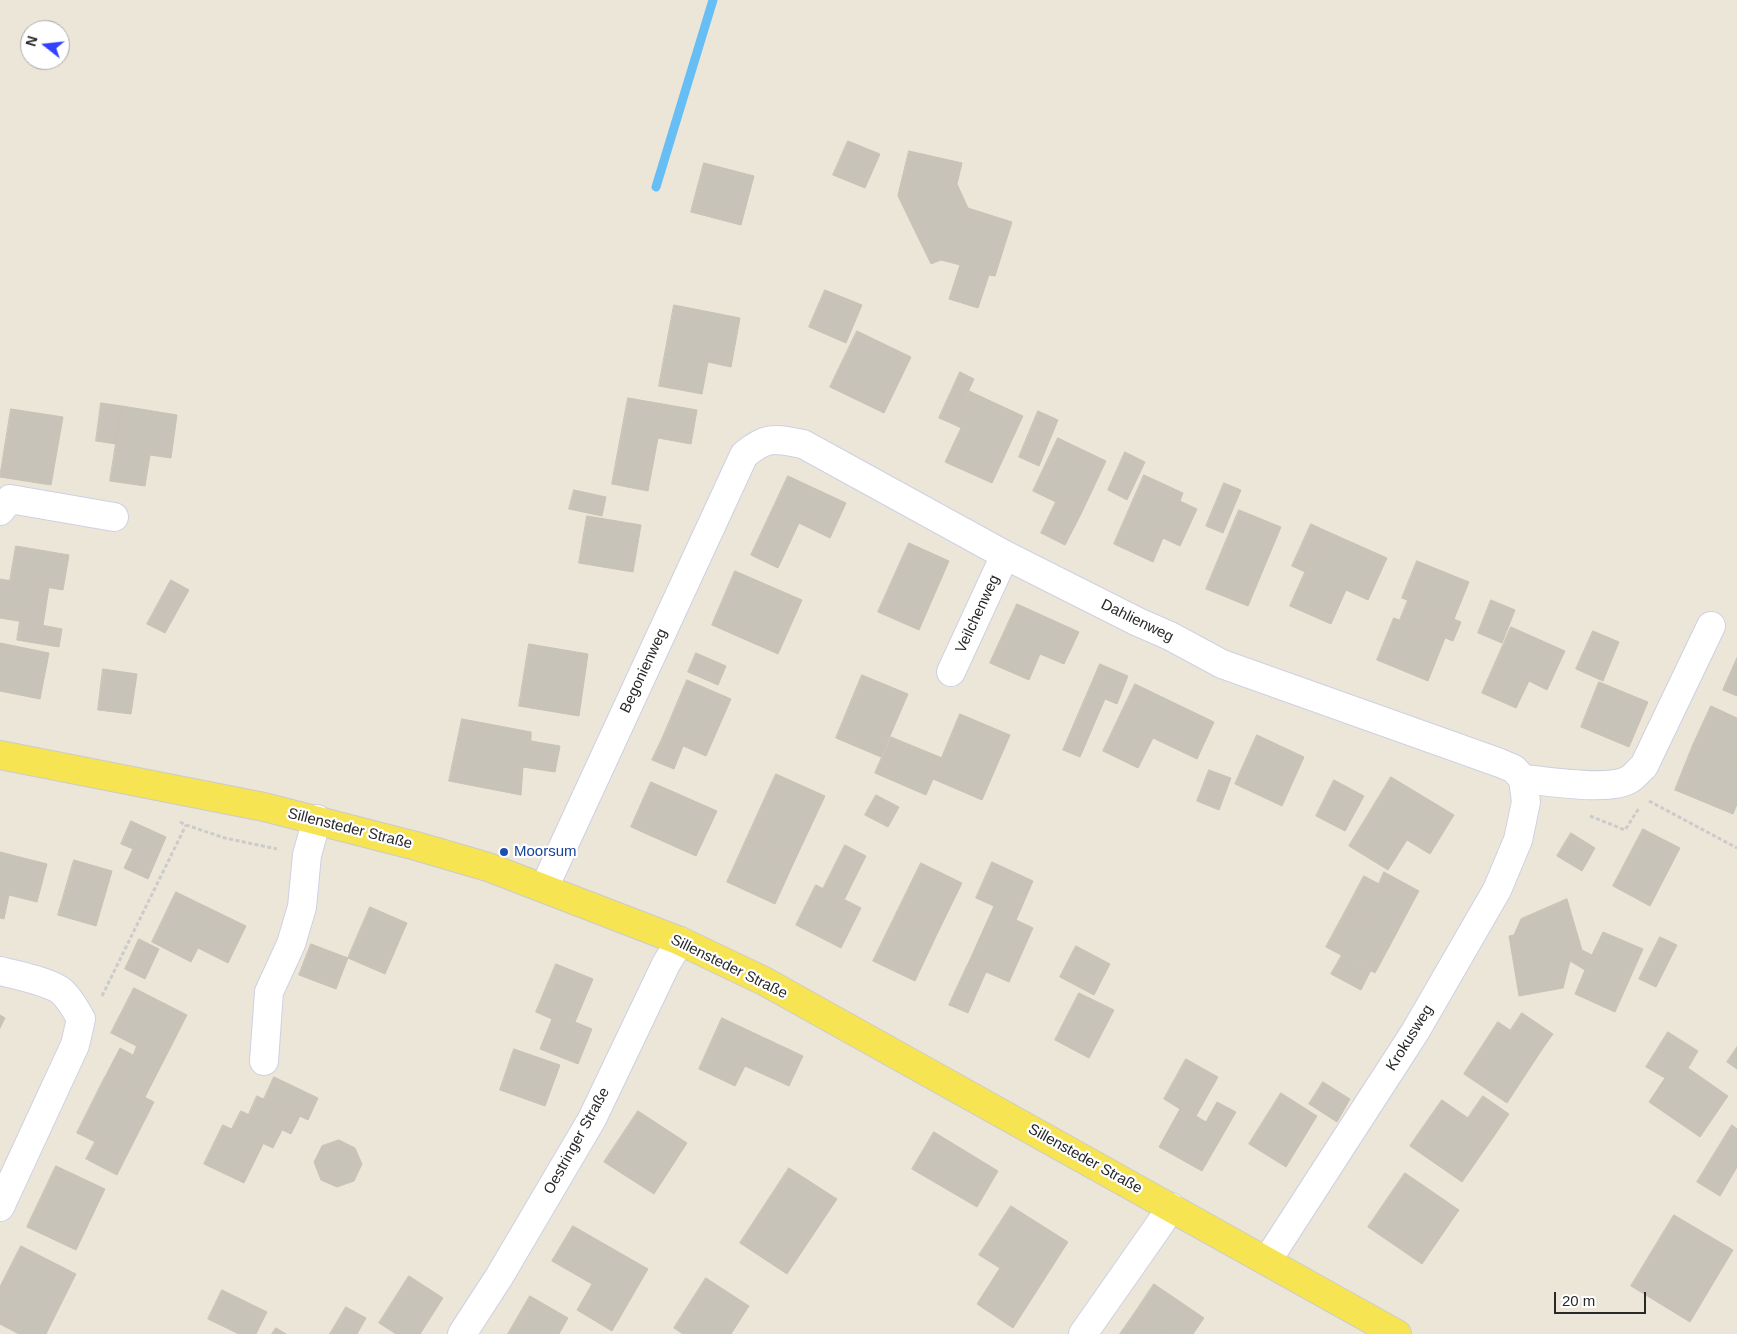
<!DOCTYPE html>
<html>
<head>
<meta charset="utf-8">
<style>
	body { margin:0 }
	#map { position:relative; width:1737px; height:1334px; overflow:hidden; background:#ece6d9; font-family:Arial,sans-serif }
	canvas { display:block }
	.north { position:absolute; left:20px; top:20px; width:50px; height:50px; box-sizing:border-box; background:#fff; border:1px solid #a9a9a9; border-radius:50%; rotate:286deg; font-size:14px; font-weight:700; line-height:20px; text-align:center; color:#282828 }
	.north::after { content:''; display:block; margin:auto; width:18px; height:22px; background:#3342ff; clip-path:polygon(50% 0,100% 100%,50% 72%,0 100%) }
	.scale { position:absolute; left:1554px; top:1292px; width:92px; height:22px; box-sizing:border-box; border:2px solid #282828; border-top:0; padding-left:6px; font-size:15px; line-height:18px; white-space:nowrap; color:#282828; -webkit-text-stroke:4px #fff; paint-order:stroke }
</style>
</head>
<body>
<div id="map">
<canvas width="1737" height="1334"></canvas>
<div class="north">N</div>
<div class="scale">20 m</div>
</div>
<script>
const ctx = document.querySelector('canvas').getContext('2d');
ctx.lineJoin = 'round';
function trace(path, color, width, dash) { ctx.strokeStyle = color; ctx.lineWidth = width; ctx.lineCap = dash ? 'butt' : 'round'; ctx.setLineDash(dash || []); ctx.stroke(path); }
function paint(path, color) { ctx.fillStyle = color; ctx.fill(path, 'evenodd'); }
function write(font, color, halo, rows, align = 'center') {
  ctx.font = font + ' Arial,sans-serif'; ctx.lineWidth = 4.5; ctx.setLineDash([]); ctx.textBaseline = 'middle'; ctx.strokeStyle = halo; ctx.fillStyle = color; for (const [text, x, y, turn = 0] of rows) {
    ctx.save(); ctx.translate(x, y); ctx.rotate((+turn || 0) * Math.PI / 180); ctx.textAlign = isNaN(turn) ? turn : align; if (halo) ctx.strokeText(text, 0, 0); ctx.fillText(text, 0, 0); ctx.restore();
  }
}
trace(new Path2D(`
	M656 187 713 0`), '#66bef4', 9);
const building = new Path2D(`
	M848 141 880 154 865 188 833 175Z
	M909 151 962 163 957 184 968 208 1012 222 995 276 989 275 978 308 949 299 960 265 941 260 931 264 898 196Z
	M704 163 754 176 741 225 691 212Z
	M825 290 862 305 846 343 809 327Z
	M674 305 740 318 731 367 708 362 702 394 659 386Z
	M857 331 911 357 884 413 830 387Z
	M960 372 974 379 953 424 939 418Z
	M969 391 1023 416 992 483 945 462 961 428 953 424Z
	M628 398 697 410 691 444 658 438 648 491 612 484Z
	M101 403 122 406 116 444 96 441Z
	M122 406 177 415 171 458 150 455 145 486 110 481Z
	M11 409 63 417 51 485 0 477Z
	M1038 411 1058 420 1039 466 1019 457Z
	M1058 438 1106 461 1081 514 1033 491Z
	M1125 452 1145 462 1127 500 1108 490Z
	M1144 475 1183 493 1180 501 1197 509 1180 546 1163 538 1153 562 1114 544Z
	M788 476 846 503 830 538 799 523 778 568 751 555Z
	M1224 483 1241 490 1223 533 1206 526Z
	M574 490 606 497 602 516 569 509Z
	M1056 502 1081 514 1065 545 1041 533Z
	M1239 510 1281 527 1248 606 1206 589Z
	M587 516 641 525 633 572 579 563Z
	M1311 524 1324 530 1305 572 1292 566Z
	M1324 530 1387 558 1368 600 1346 590 1331 624 1290 606Z
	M909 543 949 561 919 630 878 612Z
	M16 546 69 555 63 590 10 581Z
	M1417 561 1469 582 1454 619 1402 598Z
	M735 571 802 600 778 654 712 625Z
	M0 579 49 587 43 625 0 618Z
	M171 580 189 590 165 633 147 624Z
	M1408 600 1461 622 1453 641 1400 620Z
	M1491 600 1515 610 1502 643 1478 633Z
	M1017 604 1079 632 1064 664 1040 654 1029 680 990 663Z
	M1394 618 1445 638 1428 681 1377 660Z
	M20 621 62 629 59 647 17 640Z
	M1511 627 1565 651 1547 690 1529 681 1516 708 1482 693Z
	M1593 631 1619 642 1603 681 1576 669Z
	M0 643 49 653 40 699 0 691Z
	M529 644 588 654 579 716 519 706Z
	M696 653 726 666 718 685 688 672Z
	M1737 658V696L1723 690Z
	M1100 664 1128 676 1117 704 1105 699 1080 757 1063 750Z
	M103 669 137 674 131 714 98 710Z
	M862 675 908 694 881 757 836 738Z
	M687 680 731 699 706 756 663 737Z
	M1599 682 1648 702 1629 747 1581 727Z
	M1135 684 1214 722 1197 759 1153 738 1138 768 1103 751Z
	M1711 706 1737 718V763L1693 745Z
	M960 714 1010 735 982 800 933 779Z
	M462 719 531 732V741L560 746 555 772 523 767 521 795 449 781Z
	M1257 735 1304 757 1282 806 1235 784Z
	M663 737 683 746 674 769 652 760Z
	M891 737 942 758 926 795 875 773Z
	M1693 745 1737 763V804L1733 814 1675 790Z
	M1209 770 1231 778 1219 810 1197 801Z
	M776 774 825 796 794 862 746 840Z
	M1391 777 1454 815 1430 854 1407 840 1388 870 1349 846Z
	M1334 780 1364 796 1345 831 1316 816Z
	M651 782 717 811 696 856 631 827Z
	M876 795 899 807 888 827 865 815Z
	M131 821 166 837 148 879 124 868 133 849 121 844Z
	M1643 829 1680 848 1650 906 1613 886Z
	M1571 833 1595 848 1582 871 1557 856Z
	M746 840 794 862 775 904 727 882Z
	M845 845 866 856 844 900 823 889Z
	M0 852 47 864 37 902 9 895 4 919 0 918Z
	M74 860 112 871 96 926 58 915Z
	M992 862 1033 881 1016 920 1033 928 1009 982 968 964 994 906 976 898Z
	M921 863 962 883 938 932 897 912Z
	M1384 872 1419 891 1413 902 1379 884Z
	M1364 876 1413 902 1395 936 1346 910Z
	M816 885 861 908 841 948 796 925Z
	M176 892 246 926 228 963 198 948 191 962 152 942Z
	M1567 899 1582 950 1592 955 1603 932 1643 949 1615 1012 1575 994 1585 970 1570 961 1563 988 1519 996 1509 936 1514 935 1521 919Z
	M370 907 407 923 385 974 348 958Z
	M1346 910 1395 936 1375 973 1326 947Z
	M897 912 938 932 915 981 873 961Z
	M1660 937 1677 945 1656 987 1639 979Z
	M139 939 159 949 145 979 125 969Z
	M311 944 348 958 336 989 299 975Z
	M1076 946 1110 964 1094 995 1060 977Z
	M1342 955 1371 970 1361 990 1331 974Z
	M556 964 593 979 575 1022 592 1029 578 1064 540 1049 552 1019 536 1012Z
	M968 964 986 972 968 1013 949 1005Z
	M134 988 187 1015 164 1060 111 1033Z
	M1079 993 1114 1010 1089 1058 1055 1040Z
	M1522 1013 1553 1034 1541 1051 1510 1031Z
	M0 1015 5 1018 0 1028Z
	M722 1018 803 1056 789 1086 745 1066 735 1086 699 1069Z
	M1498 1022 1541 1051 1507 1103 1464 1074Z
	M1668 1032 1698 1051 1688 1068 1728 1096 1700 1137 1649 1102 1665 1078 1646 1067Z
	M137 1046 164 1060 145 1097 105 1077 120 1048 133 1055Z
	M1737 1047V1069L1727 1062Z
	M514 1049 560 1065 545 1106 500 1090Z
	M1186 1059 1218 1077 1196 1116 1206 1122 1217 1102 1236 1112 1202 1171 1159 1147 1180 1109 1164 1099Z
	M105 1077 154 1102 126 1157 77 1133Z
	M274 1077 318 1098 308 1120 264 1099Z
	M1323 1082 1350 1099 1337 1122 1309 1104Z
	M1281 1093 1317 1116 1286 1167 1249 1144Z
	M257 1096 300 1116 291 1134 249 1114Z
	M1483 1096 1509 1114 1494 1136 1468 1118Z
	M1442 1100 1494 1136 1462 1182 1410 1146Z
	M241 1111 282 1130 273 1148 232 1129Z
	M638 1111 687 1143 654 1194 604 1162Z
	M223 1125 263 1144 244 1183 204 1164Z
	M1732 1125 1737 1129V1167L1720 1196 1697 1182Z
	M934 1132 998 1171 977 1207 912 1169Z
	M339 1140 355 1148 362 1164 354 1181 337 1187 321 1180 314 1162 322 1146Z
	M95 1142 126 1157 117 1175 86 1159Z
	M56 1166 105 1189 76 1250 27 1227Z
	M789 1168 837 1199 787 1274 740 1243Z
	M1405 1173 1459 1210 1422 1264 1368 1227Z
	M1011 1206 1068 1242 1013 1328 977 1304 1000 1268 979 1255Z
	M1674 1215 1733 1250 1690 1322 1631 1286Z
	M573 1226 648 1269 612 1331 577 1310 592 1284 552 1261Z
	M21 1246 76 1274 46 1334H19L0 1324V1287Z
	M409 1276 443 1298 420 1334H396L379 1323Z
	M706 1278 749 1306 731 1334H683L674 1328Z
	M1154 1284 1204 1318 1193 1334H1169L1136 1311Z
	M222 1290 267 1312 256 1334H239L208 1319Z
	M530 1296 568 1318 559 1334H508Z
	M346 1307 366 1318 357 1334H330Z
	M1136 1311 1169 1334H1120Z
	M276 1328 286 1334H272Z`);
paint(building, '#c7c3b9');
trace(building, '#c7c2b3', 1);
const minor = new Path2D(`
	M0 511 10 499 114 517
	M951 672 1005 555
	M1523 779C1548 781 1610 792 1630 779 1635 776 1639 770 1644 766L1711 626
	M544 888 744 455C768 435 774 439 803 444L1005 555 1138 622 1170 636 1222 664 1500 763 1514 769 1523 779 1526 802 1518 840 1497 890 1415 1032 1267 1261
	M0 971C17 975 46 981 60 990 69 997 76 1010 81 1019L75 1045 0 1207
	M264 1061 269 992 291 944 302 907 307 855 317 819
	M462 1334 499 1277 592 1119 666 964 680 941
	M1083 1334 1160 1224 1171 1207`);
const major = new Path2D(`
	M0 755 264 807 416 846 488 867 680 941 764 981 1397 1334`);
trace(minor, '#ced0e3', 30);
trace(major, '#cbcbcb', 30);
trace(new Path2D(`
	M1649 801 1737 848
	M1590 816 1625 830 1639 808
	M180 822 186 825 225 838 277 849
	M102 996 186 825`), '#cbcbcb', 3, [4, 2.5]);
trace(minor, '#fff', 28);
trace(major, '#f7e453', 28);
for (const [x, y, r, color] of [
	[504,852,5,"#1a4fb4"]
]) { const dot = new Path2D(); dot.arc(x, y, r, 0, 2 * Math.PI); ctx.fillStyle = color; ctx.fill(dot); trace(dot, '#fff', 2); }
write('15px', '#282828', '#fff', [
	["Veilchenweg",978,614,-65],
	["Dahlienweg",1137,621,26],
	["Begonienweg",644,671,-65],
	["Sillensteder Straße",350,829,14],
	["Sillensteder Straße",729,967,26],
	["Krokusweg",1410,1038,-58],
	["Oestringer Straße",577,1141,-61],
	["Sillensteder Straße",1085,1159,29]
]);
write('15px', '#164399', '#fff', [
	["Moorsum",514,852]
], 'left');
</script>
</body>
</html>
